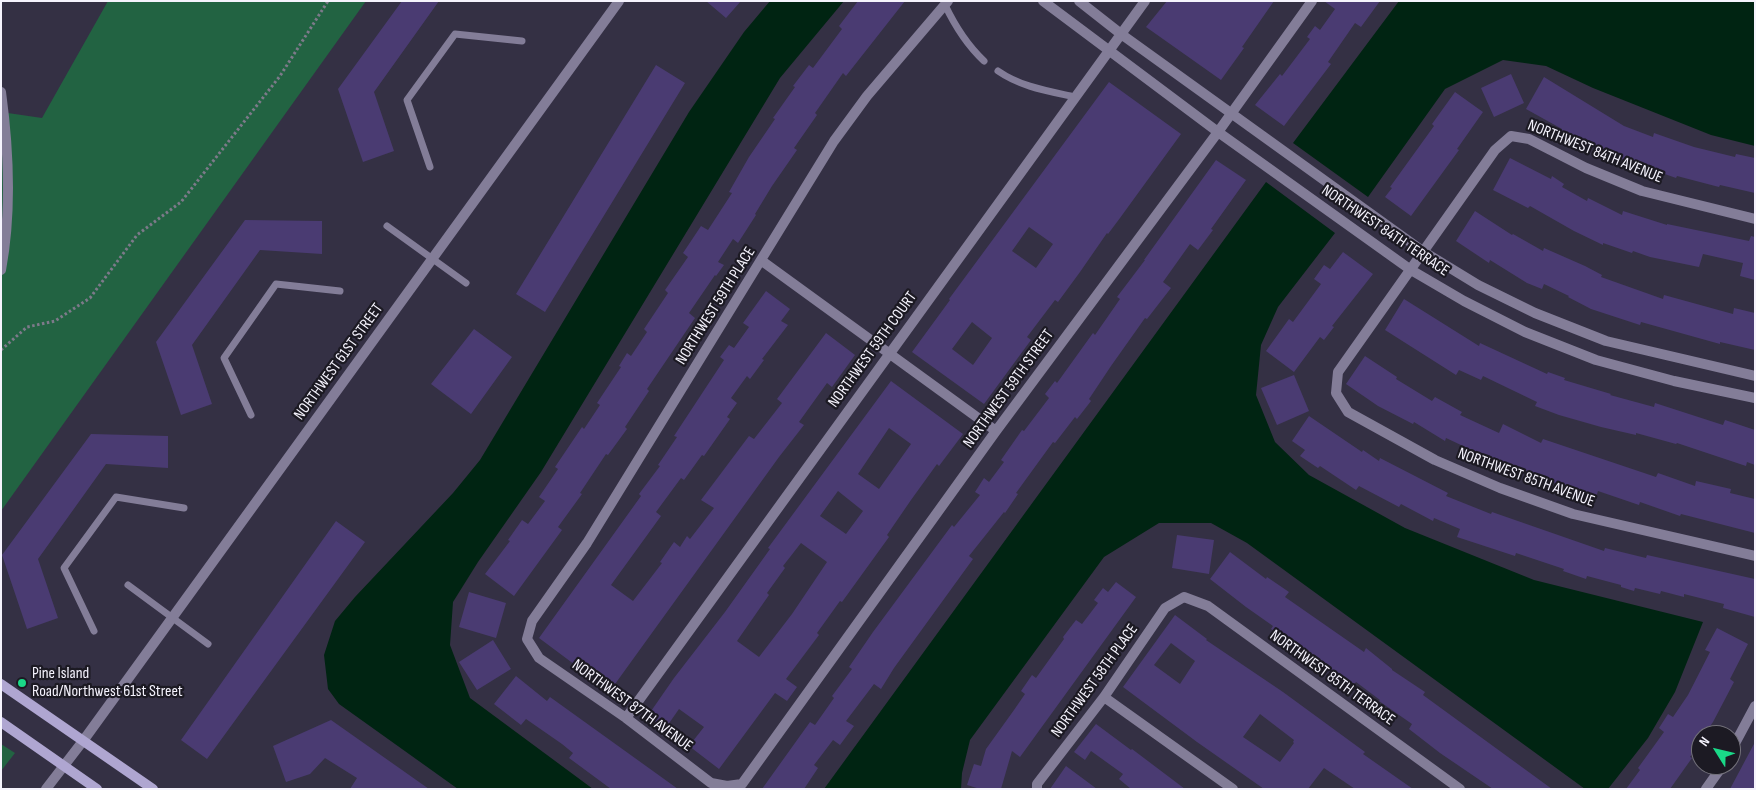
<!DOCTYPE html>
<html>
<head>
<meta charset="utf-8">
<style>
	body { margin:0 }
	#map { position:relative; width:1756px; height:790px; overflow:hidden; background:#343044; font-family:"Sofia Sans Condensed",sans-serif }
	canvas { display:block }
	.frame { position:absolute; inset:0; border:2px solid #f5f3fd; pointer-events:none }
	.north { position:absolute; left:1691px; top:725px; width:50px; height:50px; box-sizing:border-box; background:#1c1a23; border:1px solid #73717a; border-radius:50%; rotate:306deg; font-size:14px; font-weight:700; line-height:20px; text-align:center; color:#f5f3fd }
	.north::after { content:''; display:block; margin:auto; width:18px; height:22px; background:#1ad988; clip-path:polygon(50% 0,100% 100%,50% 72%,0 100%) }
</style>
</head>
<body>
<div id="map">
<canvas width="1756" height="790"></canvas>
<div class="frame"></div>
<div class="north">N</div>
</div>
<script>
const ctx = document.querySelector('canvas').getContext('2d');
ctx.lineJoin = 'round';
function paint(path, color) { ctx.fillStyle = color; ctx.fill(path, 'evenodd'); }
function trace(path, color, width, dash) { ctx.strokeStyle = color; ctx.lineWidth = width; ctx.lineCap = dash ? 'butt' : 'round'; ctx.setLineDash(dash || []); ctx.stroke(path); }
function write(font, color, halo, rows, align = 'center') {
  ctx.font = font + ' "Sofia Sans Condensed",sans-serif'; ctx.lineWidth = 4.5; ctx.setLineDash([]); ctx.textBaseline = 'middle'; ctx.strokeStyle = halo; ctx.fillStyle = color; for (const [text, x, y, turn = 0] of rows) {
    ctx.save(); ctx.translate(x, y); ctx.rotate((+turn || 0) * Math.PI / 180); ctx.textAlign = isNaN(turn) ? turn : align; if (halo) ctx.strokeText(text, 0, 0); ctx.fillText(text, 0, 0); ctx.restore();
  }
}
paint(new Path2D(`
	M108 1H366L1 511V112L42 118Z
	M1 744 15 753 1 771Z`), '#226342');
paint(new Path2D(`
	M770 1H844L780 78 541 472 478 562 453 602 450 645 470 698 593 789H458L339 704 328 689 324 655 335 621 355 597 453 493 480 460 689 112 744 32Z
	M1399 1H1755V146L1711 135 1593 88 1546 66 1503 60 1445 89 1368 197 1293 143Z
	M1266 182 1335 233 1278 307 1261 345 1256 395 1275 442 1309 475 1405 528 1534 580 1703 622 1675 692 1648 738 1608 789H1585L1247 543 1211 523H1159L1104 557 970 740 962 773 961 789H824Z`), '#002412');
paint(new Path2D(`
	M402 1H439L374 92 394 151 363 162 338 89Z
	M706 1H741L726 18Z
	M858 1H905L846 76 843 73 815 113 817 115 794 148 797 150 772 186 755 214 756 215 738 243 733 239 718 262 724 265 716 276 715 275 689 313 695 318 647 389 649 391 625 427 627 429 608 455 606 454 580 493 582 494 558 527 562 530 514 596 485 574 510 541 508 540 522 520 528 524 545 501 539 497 558 469 555 467 582 427 584 429 600 405 597 403 621 367 619 366 627 353 631 356 647 332 644 329 668 293 665 290 688 257 683 253 701 226 708 230 732 193 729 192 749 157 775 119 773 118 795 87 793 86 809 65 813 68 842 29 839 26Z
	M1167 1H1274L1242 47 1244 48 1221 80 1146 27Z
	M1324 1H1380L1361 27 1355 23 1328 62 1331 64 1284 126 1255 105 1280 74 1282 76 1310 39 1307 37 1315 26 1320 30 1335 9Z
	M656 65 685 83 545 312 516 294Z
	M1511 74 1524 103 1494 117 1481 88Z
	M1544 77 1624 126 1653 137 1654 133 1694 147 1735 157 1736 154 1755 158V193L1720 185 1719 187 1677 176 1676 178 1597 150 1578 139 1576 141 1561 132 1562 129 1526 109Z
	M1109 82 1181 134 1120 218 1108 234 1107 233 1080 272 1058 302 1055 300 1027 337 1031 340 984 404 912 352 950 300 949 299ZM1029 227 1053 244 1036 268 1012 251ZM972 322 992 338 973 365 952 349Z
	M1455 92 1483 112 1457 149 1459 150 1411 216 1385 197 1392 188 1390 187 1434 126 1432 124Z
	M1510 158 1551 179 1552 176 1564 184 1562 187 1587 201 1588 198 1622 215 1623 211 1667 225V224L1749 241 1751 236 1755 237V280L1740 276 1743 263 1703 254 1699 267 1650 257 1633 251 1632 253 1603 243V245L1574 231 1530 206 1528 208 1493 190Z
	M1216 160 1246 180 1211 229 1213 230 1198 250 1190 244 1163 282 1171 288 1147 319 1145 318 1111 366 1089 399 1091 401 1077 419 1075 417 1055 443 1053 442 1016 493 1018 494 1005 513 1004 512 969 556 973 559 894 668 881 689 874 684 846 721 854 726 840 745 833 740 814 765 818 768 804 789H762L810 722 815 725 834 698 832 696 852 669 849 667 873 632 952 525 954 527 980 495 975 492 984 478 989 482 1004 462 1001 460 1022 430 1024 431 1049 398 1045 394 1055 381 1057 383 1093 333 1095 335 1120 299 1117 297 1145 260H1144Z
	M1475 211 1512 235 1513 234 1543 251 1544 248 1585 266 1602 275 1601 277 1663 299 1664 295 1733 314 1734 308 1755 313V350L1720 342V344L1641 322 1640 325 1591 309 1568 297 1569 296 1544 284 1542 289 1527 283 1490 260 1489 263 1456 241Z
	M245 220 322 221V254L260 250 192 345 212 404 181 415 156 342Z
	M1343 252 1373 274 1332 326 1334 327 1324 340 1320 337 1294 372 1266 351 1289 319 1293 322 1321 284 1314 279 1324 265 1330 269Z
	M766 291 790 309 781 321 788 325 762 359 764 360 750 379 747 376 731 398 737 403 727 417 730 419 704 456 702 455 684 480 681 478 656 512 661 516 611 585 633 601 662 563 660 562 674 542 680 547 687 536 690 539 714 508 701 500 749 436 754 439 782 403 777 399 826 333 855 355 832 387 827 383 799 422 804 425 779 457 610 691 539 638 641 496 639 494 660 466 658 465 677 437 674 436 724 360 720 357 729 345 734 348 749 327 743 323Z
	M1404 299 1479 346 1480 343 1547 374 1548 372 1565 378 1564 380 1611 394 1610 395 1654 407 1655 403 1723 425 1725 420 1755 430V465L1747 462 1746 466 1677 443 1676 444 1636 433V435L1601 427 1559 415 1535 406 1537 402 1483 376 1481 380 1459 370 1456 375 1385 330Z
	M474 329 512 357 471 414 431 384Z
	M1365 356 1397 377 1396 379 1432 401 1435 397 1462 412 1460 415 1499 433 1503 424 1541 443 1543 439 1656 477 1658 473 1695 486 1696 481 1731 489 1730 493 1755 499V533L1681 514 1680 516 1640 502 1639 505 1598 491 1596 497 1524 472 1523 474 1446 438 1445 441 1414 422 1413 424 1378 406 1346 384Z
	M1294 375 1309 411 1277 425 1261 388Z
	M891 381 963 434 939 466 937 464 911 500 887 535 889 537 842 602 840 601 817 633 819 635 786 679 797 687 787 701 775 693 719 769 689 746 704 727 679 709 665 729 647 717 674 678 725 612 770 549 768 548ZM889 428 911 444 879 489 858 474ZM838 491 863 511 846 534 820 516ZM801 543 827 562 792 614 759 657 737 641 769 595 767 593 785 568 783 566Z
	M1309 416 1362 452 1363 450 1379 461 1380 458 1448 493 1446 496 1491 514 1492 512 1604 551 1605 548 1646 558 1647 555 1755 579V617L1723 608 1724 604 1684 594V597L1661 591 1660 594 1635 588 1634 591 1621 587V585L1587 576 1586 579 1563 571 1564 569 1516 553 1515 556 1457 537 1460 529 1434 518 1433 521 1401 504 1399 507 1359 486 1356 490 1320 466 1318 468 1300 456 1305 450 1292 441Z
	M91 434 168 436V468L106 464 38 559 58 618 27 629 2 555Z
	M336 521 365 542 207 759 181 740Z
	M1177 535 1214 540 1209 574 1172 568Z
	M1230 552 1266 579 1267 577 1289 592 1285 597 1364 652 1366 648 1392 669V670L1425 692 1423 695 1552 789H1493L1440 753 1409 729 1412 724 1379 701 1380 700 1356 682 1352 687 1305 655 1306 653 1271 629 1273 626 1246 607 1210 579Z
	M1116 582 1136 597 1020 757 1012 751 1001 789H980L967 785 974 764 981 766 986 749 1014 710 1025 694 1021 691 1032 675 1036 678 1064 639 1063 637 1076 620 1082 624 1098 603 1094 600 1103 588 1108 592Z
	M469 592 506 603 496 638 459 627Z
	M1175 615 1207 639 1206 640 1283 692 1365 752 1363 754 1413 789H1355L1324 768 1308 789H1264L1197 742 1123 687ZM1171 643 1195 661 1180 684 1154 665ZM1260 714 1294 740 1293 742 1294 743 1280 762 1243 737Z
	M1717 628 1748 644 1730 679 1734 682 1713 722 1704 735H1701V740L1690 757 1692 758 1670 789H1626L1640 770 1638 768 1664 732 1659 728 1668 714 1673 717 1688 695 1710 652 1705 650Z
	M493 640 511 669 477 690 459 662Z
	M516 676 547 701 550 697 678 789H611L569 758 573 753 562 744 526 719 521 725 494 704Z
	M331 720 429 789H350L357 778 325 758 310 774 286 782 273 746Z
	M1096 724 1131 750 1132 749 1185 789H1131L1119 779 1123 774 1091 751 1085 760 1074 752Z
	M1755 742V789H1730Z
	M1066 766 1097 789H1050Z`), '#4a3b72');
trace(new Path2D(`
	M1 350 27 327 55 321 90 298 137 235 181 202 280 76 328 1`), '#7d7a8a', 3, [2.5, 2.5]);
trace(new Path2D(`
	M945 5C955 26 967 45 984 61
	M998 71C1021 87 1048 91 1075 97
	M430 167 407 100 455 34 522 41
	M387 226 466 283
	M251 415 224 358 276 284 340 291
	M128 585 208 644
	M94 631 64 568 116 497 184 508`), '#837d98', 7);
trace(new Path2D(`
	M948 1 867 96 834 141 587 543 532 621 527 639 539 658 626 718 711 783 727 786 742 784 996 431 1218 132 1312 1
	M1043 1 1218 132 1411 270 1464 301 1525 332 1596 360 1674 381 1755 398
	M1079 1 1121 34 1424 252 1478 285 1535 313 1606 341 1755 376
	M1755 219 1642 191 1586 168 1529 139 1511 136 1495 150 1338 372 1336 393 1348 412 1435 460 1500 488 1573 514 1755 556
	M762 261 996 431
	M1104 697 1233 789
	M626 718 1145 1
	M1731 751 1755 706
	M46 789 83 741 619 1
	M1037 789V784L1104 697 1165 608 1184 597 1208 606 1460 789
	M1706 789 1723 765`), '#837d98', 10);
trace(new Path2D(`
	M1 92C9 151 12 211 1 270`), '#837d98', 10);
trace(new Path2D(`
	M1 684 153 789
	M1 722 97 789`), '#afa6d1', 10);
for (const [x, y, r, color] of [
	[22,683,5,"#1ad988"]
]) { const dot = new Path2D(); dot.arc(x, y, r, 0, 2 * Math.PI); ctx.fillStyle = color; ctx.fill(dot); trace(dot, '#1c1a23', 2); }
write('16px', '#f5f3fd', '#1c1a23', [
	["NORTHWEST 84TH AVENUE",1595,152,22],
	["NORTHWEST 84TH TERRACE",1385,231,34],
	["NORTHWEST 59TH PLACE",716,306,-58],
	["NORTHWEST 59TH COURT",873,350,-54],
	["NORTHWEST 61ST STREET",339,362,-54],
	["NORTHWEST 59TH STREET",1009,389,-54],
	["NORTHWEST 85TH AVENUE",1526,478,20],
	["NORTHWEST 85TH TERRACE",1332,678,36],
	["NORTHWEST 58TH PLACE",1095,681,-54],
	["NORTHWEST 87TH AVENUE",632,706,36]
]);
write('16px', '#f5f3fd', '#1c1a23', [
	["Pine Island",32,674],
	["Road/Northwest 61st Street",32,692]
], 'left');
</script>
</body>
</html>
